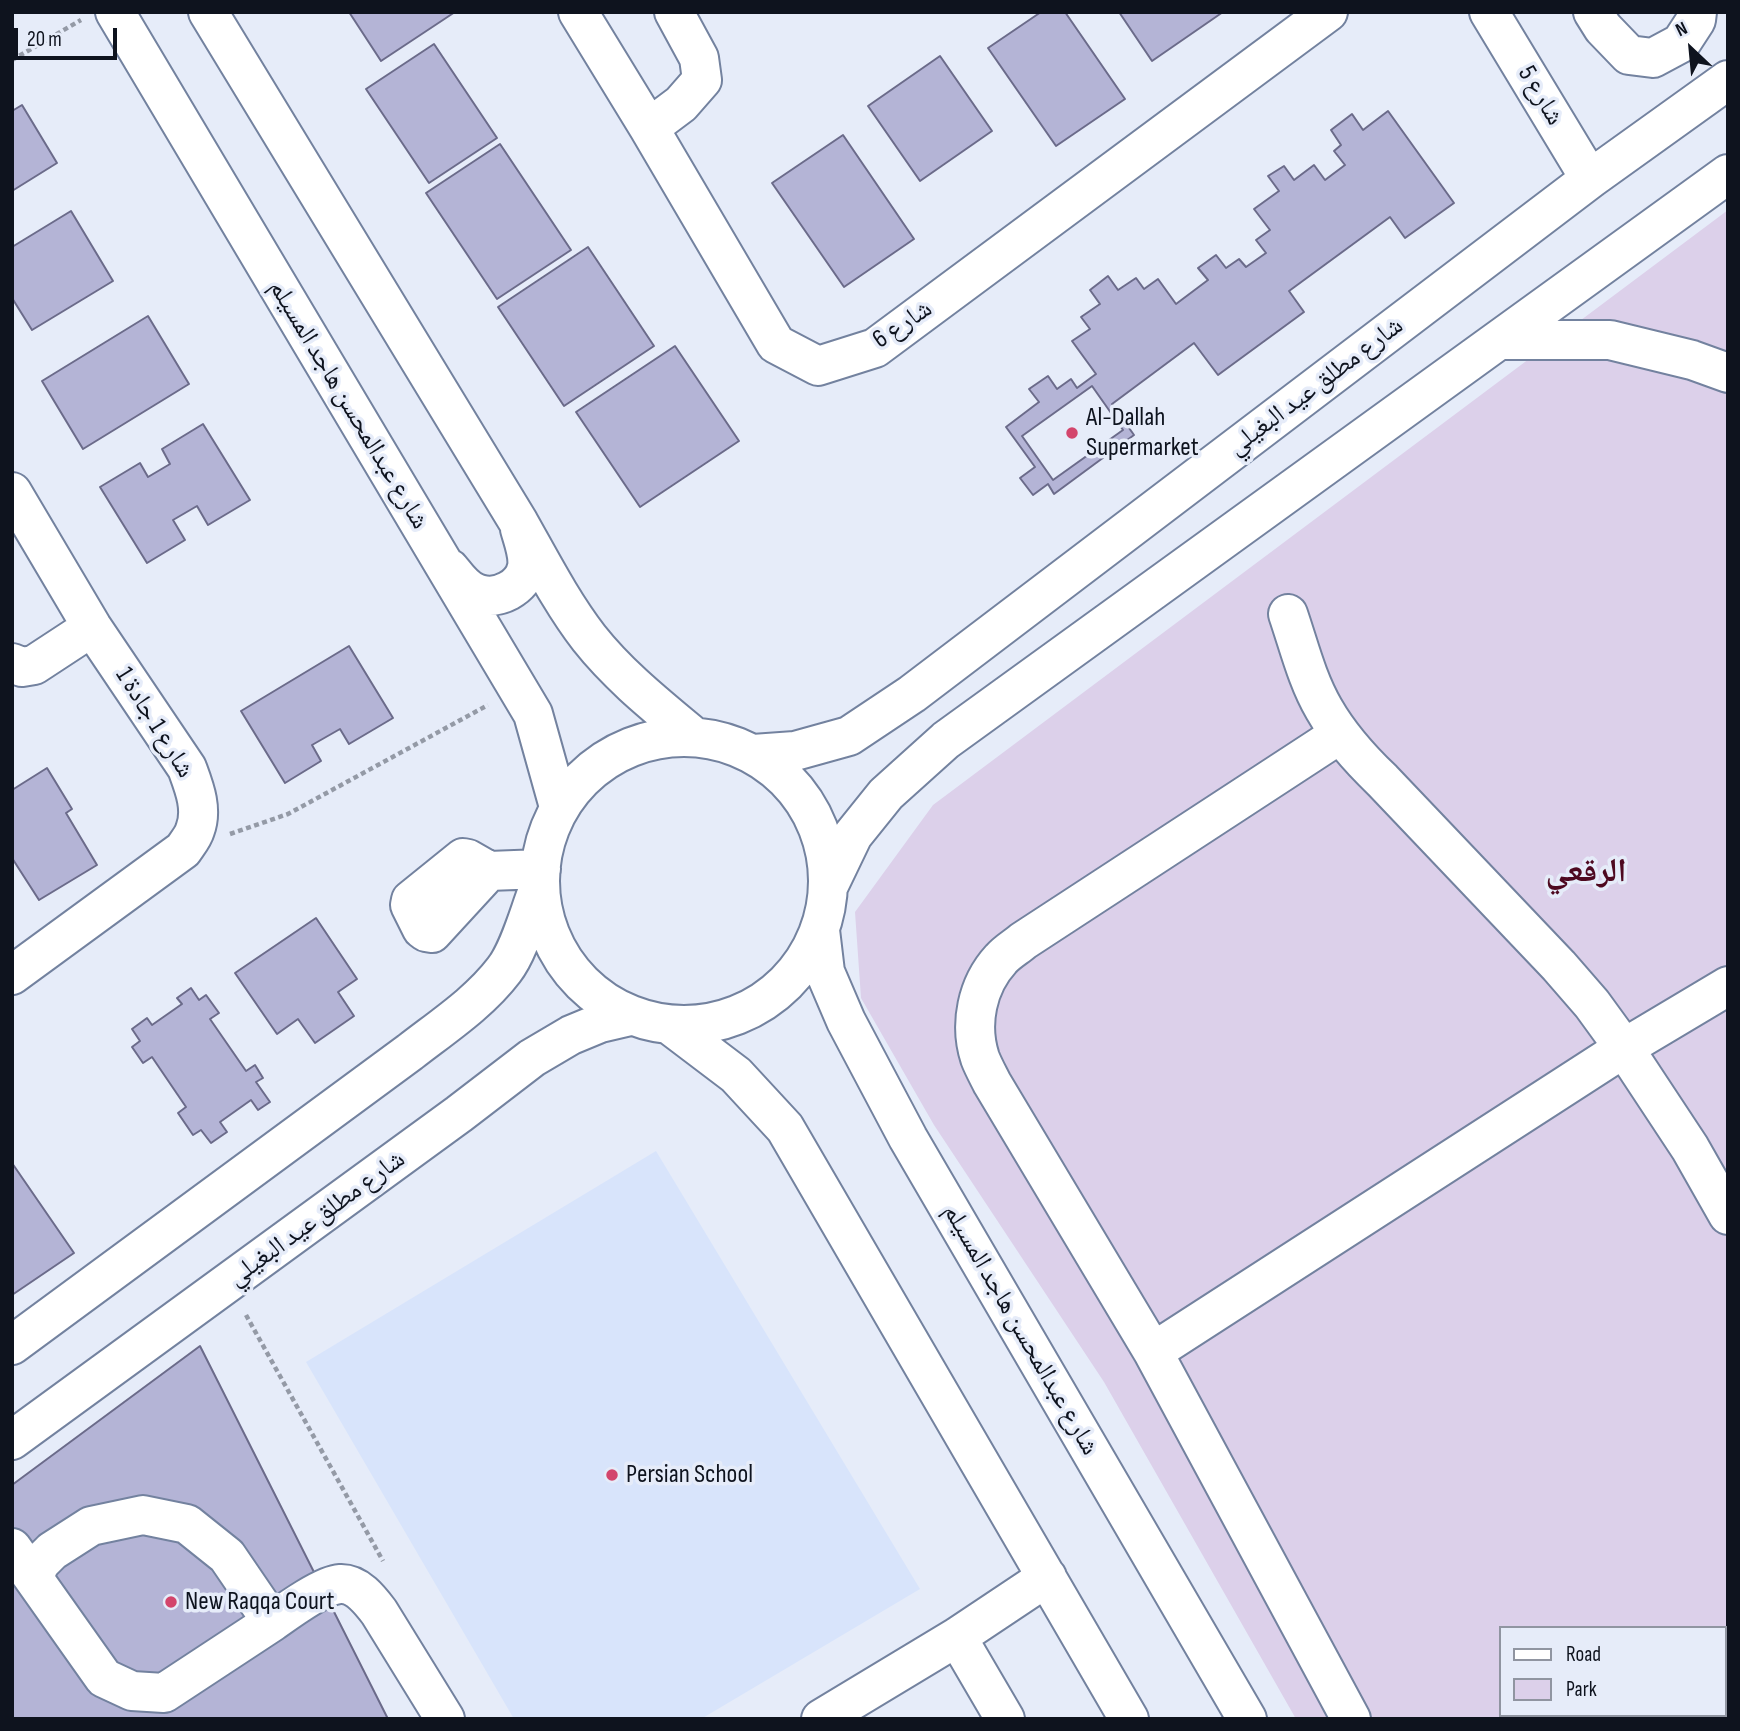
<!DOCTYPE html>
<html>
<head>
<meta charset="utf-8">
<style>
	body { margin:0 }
	#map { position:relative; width:1740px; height:1731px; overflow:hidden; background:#e6ecf9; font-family:"Sofia Sans Condensed",sans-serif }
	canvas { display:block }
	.frame { position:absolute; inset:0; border:14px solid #0e131e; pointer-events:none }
	.legend { position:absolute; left:1499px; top:1626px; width:228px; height:91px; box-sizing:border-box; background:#e6ecf9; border:2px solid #9095a1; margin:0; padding:9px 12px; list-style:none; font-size:21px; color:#0e131e }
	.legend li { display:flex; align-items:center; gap:14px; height:35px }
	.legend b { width:35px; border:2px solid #9095a1 }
	.north { position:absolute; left:1656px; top:14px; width:70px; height:70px; -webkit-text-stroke:5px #e6ecf9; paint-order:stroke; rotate:334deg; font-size:19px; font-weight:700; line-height:28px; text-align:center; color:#0e131e }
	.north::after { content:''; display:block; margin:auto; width:24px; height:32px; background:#0e131e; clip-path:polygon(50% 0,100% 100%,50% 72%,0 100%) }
	.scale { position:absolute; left:14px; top:28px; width:103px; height:32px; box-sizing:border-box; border:4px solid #0e131e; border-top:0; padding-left:9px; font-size:21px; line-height:24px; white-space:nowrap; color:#0e131e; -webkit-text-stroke:5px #e6ecf9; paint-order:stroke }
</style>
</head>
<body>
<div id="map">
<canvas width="1740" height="1731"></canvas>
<div class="frame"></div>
<ul class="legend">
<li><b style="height:9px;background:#fff"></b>Road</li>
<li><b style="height:19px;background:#dcd0ea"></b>Park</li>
</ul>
<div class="north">N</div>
<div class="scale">20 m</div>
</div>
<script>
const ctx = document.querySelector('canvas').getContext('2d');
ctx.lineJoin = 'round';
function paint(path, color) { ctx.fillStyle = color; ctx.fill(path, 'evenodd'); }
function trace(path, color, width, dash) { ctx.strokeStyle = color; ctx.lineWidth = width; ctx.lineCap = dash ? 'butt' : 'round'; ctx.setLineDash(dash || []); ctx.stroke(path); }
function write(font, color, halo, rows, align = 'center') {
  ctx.font = font + ' "Sofia Sans Condensed","Noto Naskh Arabic",sans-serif'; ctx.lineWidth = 7; ctx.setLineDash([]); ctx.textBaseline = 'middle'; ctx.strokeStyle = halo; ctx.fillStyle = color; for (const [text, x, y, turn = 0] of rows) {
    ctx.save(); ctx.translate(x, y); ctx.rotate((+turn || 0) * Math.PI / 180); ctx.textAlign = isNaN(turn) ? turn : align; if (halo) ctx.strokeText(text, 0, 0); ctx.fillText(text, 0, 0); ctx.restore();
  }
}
paint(new Path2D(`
	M656 1151 920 1589 701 1719H514L306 1362Z`), '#d8e4fb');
paint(new Path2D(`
	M1728 210V1719H1296L1104 1382 934 1125 861 998 855 912 933 805ZM1500 1628H1724V1715H1500Z`), '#dcd0ea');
const building = new Path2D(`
	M349 12H455L381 61Z
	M1041 12H1065L1125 99 1056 146 988 48Z
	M1119 12H1223L1152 61Z
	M434 44 497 138 429 183 366 89Z
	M940 56 992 131 920 181 868 106Z
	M22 105 57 163 12 191V111Z
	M1388 111 1454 203 1405 238 1390 217 1289 291 1304 312 1218 375 1194 343 1112 404 1134 435 1054 494 1048 484 1033 495 1020 478 1035 467 1006 427 1039 402 1029 389 1048 376 1057 389 1071 379 1077 388 1096 374 1072 341 1090 329 1081 317 1100 304 1090 290 1108 276 1118 290 1136 278 1144 289 1158 279 1176 304 1208 280 1198 268 1216 255 1226 268 1239 259 1246 267 1266 253 1256 240 1270 230 1254 209 1279 191 1268 176 1284 166 1294 180 1314 165 1325 180 1345 165 1334 151 1341 145 1331 130 1352 114 1363 130Z
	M843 135 914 239 844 287 772 183Z
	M500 144 571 250 497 299 426 193Z
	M71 211 113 281 32 330 12 298V247Z
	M588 247 654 346 564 406 498 307Z
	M148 316 189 384 83 449 42 381Z
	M675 346 739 441 640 507 576 412Z
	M1092 386 1123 430 1053 480 1022 436Z
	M203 424 250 500 208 525 197 506 173 520 185 540 147 563 100 487 140 463 148 477 170 464 162 449Z
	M349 646 393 718 349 744 340 729 312 745 321 761 285 783 241 711Z
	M47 768 72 809 66 813 97 865 39 900 12 858V790Z
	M316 918 357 979 338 992 354 1016 315 1043 298 1019 277 1034 235 973Z
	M191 988 199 1000 206 995 219 1013 210 1019 246 1071 255 1065 263 1078 256 1082 270 1102 258 1110 251 1100 220 1122 227 1132 211 1143 201 1130 193 1135 178 1113 186 1107 152 1057 143 1063 132 1047 140 1041 132 1029 147 1018 152 1025 182 1004 177 998Z
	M12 1163 74 1253 12 1295Z
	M200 1346 388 1719H12V1485Z`);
paint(building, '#b4b4d6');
trace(building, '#6b6b8a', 2);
const minor = new Path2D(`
	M115 12 533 714 559 807
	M208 12 519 523C541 562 562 603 589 638 619 676 657 706 694 737
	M578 12 649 128 776 344 818 366 875 348 1328 12
	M1489 12 1590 179
	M1593 12 1603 28 1629 55 1653 58 1681 43 1696 20 1697 12
	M649 128 681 104 702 80 699 58 674 12
	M1499 340H1610L1692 360 1728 373
	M12 492 92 627 187 768C194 787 203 809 195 830 193 837 187 844 183 850L12 975
	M450 569C458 579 466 591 479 594 498 600 523 588 527 567 529 555 523 540 520 529
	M1288 614C1299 646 1307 680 1324 709 1340 737 1360 759 1382 780L1559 966 1592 1004 1624 1048 1690 1148 1728 1215
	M12 663 22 667 34 665 92 627
	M1340 734 1023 941C1016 947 1007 952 1001 959 977 985 969 1024 980 1058 983 1066 988 1075 992 1083L1153 1352 1351 1719
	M540 881a144 144 0 1 1 288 0a144 144 0 1 1-288 0Z
	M753 754 795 751 849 736 912 694 1590 179 1728 80
	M489 871 432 933 426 932 422 929 410 905 411 900 463 858 468 859 489 871 541 869
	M828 887 853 835 886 794 946 740 1728 174
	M820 930 825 972 846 1021 908 1138 1247 1719
	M670 1025 736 1075 785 1128 1129 1719
	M12 1345 410 1052C442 1027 479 1003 504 970 519 951 529 913 538 890
	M1153 1352 1624 1048 1728 986
	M12 1440 459 1114 532 1058 571 1035 600 1023 630 1016
	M12 1548 104 1678 132 1691 164 1693 272 1622 227 1556 187 1524 143 1515 91 1526 52 1551 40 1563 34 1577
	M272 1622C286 1612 323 1585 340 1584 357 1583 370 1600 379 1612L445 1719
	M957 1637 1005 1719
	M821 1719 957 1637 1047 1577`);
trace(minor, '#73829f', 42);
trace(new Path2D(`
	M12 60 81 20
	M230 834 288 814 488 705
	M246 1315 383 1561`), '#949aa6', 4.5, [5, 3.5]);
trace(minor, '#fff', 38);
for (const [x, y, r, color] of [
	[1072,433,7,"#d3456c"],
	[612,1475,7,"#d3456c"],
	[171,1602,7,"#d3456c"]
]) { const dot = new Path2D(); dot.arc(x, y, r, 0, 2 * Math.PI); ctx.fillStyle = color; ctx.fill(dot); trace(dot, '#e6ecf9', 2.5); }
write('26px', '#0e131e', '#e6ecf9', [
	["شارع 5",1540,96,59],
	["شارع 6",903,325,-34],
	["شارع مطلق عيد البغيلي",1316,387,-37],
	["شارع عبدالمحسن هاجد المسيلم",348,405,59],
	["شارع 1 جادة 1",154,723,58],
	["شارع مطلق عيد البغيلي",317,1219,-36],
	["شارع عبدالمحسن هاجد المسيلم",1020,1330,60]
]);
write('26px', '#0e131e', '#e6ecf9', [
	["Al-Dallah",1086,418],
	["Supermarket",1086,448],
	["Persian School",626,1475],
	["New Raqqa Court",185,1602]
], 'left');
write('bold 33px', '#4e0920', '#e6ecf9', [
	["الرقعي",1586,873]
]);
</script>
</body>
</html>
